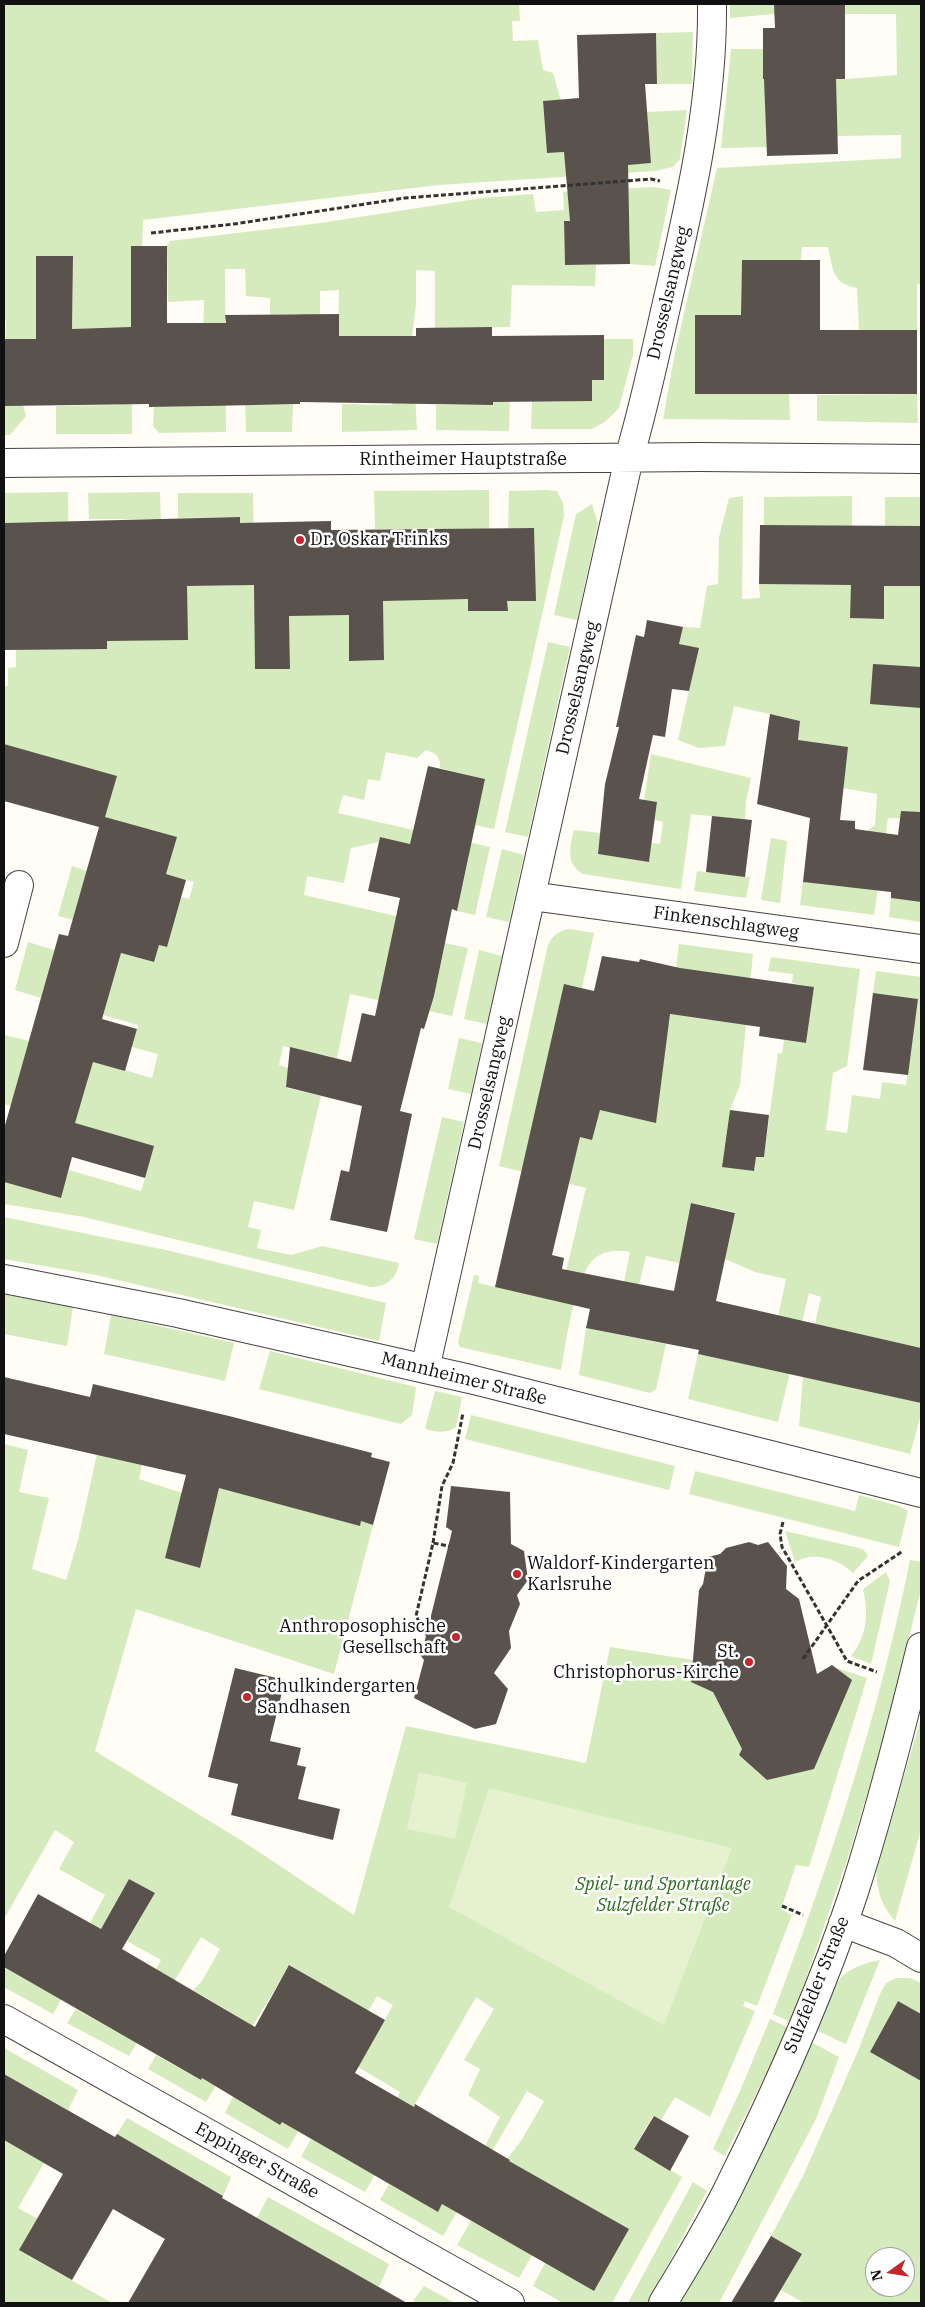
<!DOCTYPE html>
<html>
<head>
<meta charset="utf-8">
<style>
	body { margin:0 }
	#map { position:relative; width:925px; height:2307px; overflow:hidden; background:#fffdf5; font-family:"IBM Plex Serif",serif }
	canvas { display:block }
	.frame { position:absolute; inset:0; border:5px solid #111; pointer-events:none }
	.north { position:absolute; left:865px; top:2247px; width:50px; height:50px; box-sizing:border-box; background:#fff; border:1px solid #a0a0a0; border-radius:50%; rotate:257deg; font-size:14px; font-weight:700; line-height:20px; text-align:center; color:#111 }
	.north::after { content:''; display:block; margin:auto; width:18px; height:22px; background:#c4262e; clip-path:polygon(50% 0,100% 100%,50% 72%,0 100%) }
</style>
</head>
<body>
<div id="map">
<canvas width="925" height="2307"></canvas>
<div class="frame"></div>
<div class="north">N</div>
</div>
<script>
const ctx = document.querySelector('canvas').getContext('2d');
ctx.lineJoin = 'round';
function paint(path, color) { ctx.fillStyle = color; ctx.fill(path, 'evenodd'); }
function trace(path, color, width, dash) { ctx.strokeStyle = color; ctx.lineWidth = width; ctx.lineCap = dash ? 'butt' : 'round'; ctx.setLineDash(dash || []); ctx.stroke(path); }
function write(font, color, halo, rows, align = 'center') {
  ctx.font = font + ' "IBM Plex Serif",serif'; ctx.lineWidth = 5; ctx.setLineDash([]); ctx.textBaseline = 'middle'; ctx.strokeStyle = halo; ctx.fillStyle = color; for (const [text, x, y, turn = 0] of rows) {
    ctx.save(); ctx.translate(x, y); ctx.rotate((+turn || 0) * Math.PI / 180); ctx.textAlign = isNaN(turn) ? turn : align; if (halo) ctx.strokeText(text, 0, 0); ctx.fillText(text, 0, 0); ctx.restore();
  }
}
paint(new Path2D(`
	M4 4H519L520 21H512L513 41 538 40 543 70 553 73 561 100 543 101 547 153 564 152 566 169 651 163 647 112 687 110 680 159 673 167 654 171 439 185 143 220 142 246 131 247 132 434H56V406L119 405 117 328 72 329 73 256H37V376L22 401 26 416 10 435H4L6 320 4 319Z
	M730 4H921V284H917V330H859L857 288C832 284 833 269 828 247H802L801 260H742L741 325 720 315H695V394H789L790 420 663 419 675 353 717 168 901 158V135L838 136 765 101 767 147 721 148 731 49H763V79H845L897 75 896 14H773L730 18Z
	M693 32 692 84H657L656 33Z
	M653 187 671 190 655 266 630 264 629 219 564 221 565 265H596L595 286 512 285 510 327 435 328V271L416 270V305L412 336 417 430 342 432V404L392 405V337L338 336 339 290 320 291V326L299 314H270V298L246 296 245 269H225L226 432 159 433 153 426 154 407 208 406 203 335 204 300 168 302 167 246 170 241 320 223 483 198 533 194 536 212 564 210 563 192Z
	M604 339H633V355L619 408 606 421 592 429H531L532 401H592V380H604Z
	M492 366 510 399 509 431 436 430V405H493Z
	M917 394 918 423 817 421V395Z
	M245 405H293L292 432H246Z
	M489 490V529H375L374 491Z
	M546 490 557 491 563 503 564 516 494 829 475 825 485 779 440 768C441 757 436 753 426 750L417 758 386 752 380 781 368 779 364 800 343 795 338 813 490 847 475 915 457 911 469 857 380 837 379 842 351 848 344 883 307 876 304 895 396 916 434 996 445 943 468 948 452 1016 350 994 337 1058 283 1046 279 1065 291 1069 287 1088 321 1096 294 1210 254 1201 248 1227 261 1230 257 1248 291 1255 322 1246 399 1263C397 1278 386 1287 371 1287L84 1217 4 1204V1182L60 1198 69 1170 141 1191 145 1178 120 1137 4 1104V1035L29 1041 15 1090 80 1106 88 1080 86 1059 152 1078 158 1054 132 1047 138 1025 103 1015 121 953 153 962 159 945 167 947 161 892 189 899 194 882 166 874 176 837 105 817 116 776 4 744V686H8V668L16 667 15 601 57 522 4 523V493L68 492 69 589 107 612 154 609 152 519H89L88 493 160 492 163 600 179 586 241 585 240 517 178 518V493H253L256 669H290L289 615H349V661L384 660 383 615 375 584H468L469 611H507V601H535L534 528H508L509 491Z
	M743 496 742 599 760 598 759 584 851 585V618L884 619V586H921V819L888 818 874 915 800 905 803 882 847 887 863 834 875 825 877 794 843 788 798 740 800 721 734 706 725 746 699 748 678 740 698 649 679 644 683 627 700 628 707 586 718 584 719 537 729 498Z
	M852 496V526L764 525V497Z
	M885 497H921V526H885Z
	M592 504 598 524 577 620 554 615 576 514Z
	M548 642 570 647 528 837 505 832Z
	M651 754 751 778 746 801 745 820 691 814 681 889 583 874C565 864 570 846 574 830L601 833 598 854 649 861 652 843 660 844 663 822 655 820 657 802 644 800Z
	M771 838 787 841 780 903 761 900Z
	M502 849 524 855 509 922 486 917Z
	M72 866 87 871 73 920 58 916Z
	M697 871 750 877 746 898 694 891Z
	M891 898 921 902V922L889 917Z
	M570 929 594 933 582 988 564 984 661 1013 710 1020 676 968 679 944 753 954 740 1085 730 1110 722 1166 754 1171 756 1157H764L778 1053 782 1054 784 1040 806 1043 814 987 792 983 793 974 768 971 771 957 860 969 847 1066 833 1073 826 1130 847 1133 852 1095 880 1099 882 1082 906 1085 918 999 873 993 876 971 921 977V1348L815 1324 821 1297 809 1293 778 1422 688 1399 698 1354 767 1369 786 1279 755 1272 725 1259 735 1212 692 1203 680 1263 646 1256 639 1285 624 1282 630 1252C617 1249 600 1251 591 1262 574 1283 566 1342 561 1370L460 1347 458 1342 474 1275 479 1276 478 1283 559 1301 586 1188 499 1166 548 945C553 935 558 931 570 929Z
	M28 942 54 950 41 998 15 990Z
	M479 950 502 956 487 1024 464 1019Z
	M459 1038 482 1043 471 1094 448 1089Z
	M442 1117 464 1122 437 1244 414 1239Z
	M4 1217 166 1250 386 1303 379 1341 96 1275 4 1259Z
	M4 1294 73 1307 67 1346 4 1334Z
	M111 1315 234 1343 225 1381 104 1354Z
	M586 1328 666 1344 656 1389 650 1393 579 1375Z
	M270 1351 416 1387 412 1415 401 1424 259 1389Z
	M803 1376 921 1403V1414L910 1454 799 1426Z
	M435 1391 462 1397 456 1427C446 1434 437 1432 425 1429Z
	M471 1415 675 1466 669 1490 465 1439Z
	M4 1444 28 1450 19 1492 49 1498 32 1569 66 1580 78 1540 97 1454 142 1465 139 1479 182 1493 165 1558 199 1568 219 1486 360 1526 361 1521 373 1525 334 1674 136 1609 95 1751 247 1844 354 1915 406 1726 586 1763 610 1647 693 1660 713 1692 735 1735 834 1667 867 1678 809 1867 796 1865 781 1909 792 1915 757 2006 745 2001 743 2006 755 2011 710 2117 675 2097 661 2120 653 2116 634 2148 682 2177 612 2303H563L533 2286 545 2263 594 2291 506 2160 521 2141 544 2101 527 2091 443 2236 380 2200 389 2184 438 2212 478 2141 485 2146 500 2117 468 2095 480 2069 464 2060 494 2009 476 1997 365 2192 301 2157 311 2139 358 2166 400 2092 358 2067 393 2005 377 1996 288 2149 225 2113 233 2096 281 2124 308 2076 324 1985 290 1965 206 2102 148 2069 156 2055 201 2080 237 2016 193 1990 202 1981 220 1949 201 1937 129 2056 67 2023 76 2009 119 2033 161 1960 127 1941 155 1893 129 1879 53 2014 4 1987V1967L39 1987 90 1923 105 1895 59 1869 74 1842 55 1830 4 1919Z
	M695 1471 855 1511 859 1495 899 1506 908 1511 899 1547 689 1494Z
	M785 1531 863 1549 868 1556 853 1573C838 1558 813 1551 795 1562Z
	M910 1560 921 1562V1589L881 1749 847 1860 791 2022 773 2014C830 1863 878 1718 910 1560Z
	M886 1572 890 1581 871 1664 851 1656C867 1636 869 1614 863 1589Z
	M921 1718V1829L895 1921C881 1904 878 1894 876 1871Z
	M880 1960 846 2044 818 2031C832 1990 833 1969 880 1960Z
	M896 1978H910L921 1983V2014L898 2001 870 2052 921 2081V2303H804L781 2290 802 2254 771 2236 803 2176 858 2051 880 1994 886 1983ZM875 2257H905V2287H875Z
	M770 2019 789 2028 725 2156 713 2149 740 2091Z
	M811 2042 839 2057 816 2119 719 2303H681L738 2199Z
	M4 2048 78 2090 68 2110 4 2074Z
	M127 2118 231 2177 223 2196 117 2134Z
	M4 2140 44 2163 18 2208 38 2219 20 2251 112 2303H4Z
	M693 2182 707 2191 649 2300 646 2303H628Z
	M268 2197 389 2264 379 2287 257 2218Z
	M471 2221 532 2255 519 2278 457 2245Z
	M424 2286 455 2303H417L413 2301Z`), '#d5ebbd');
paint(new Path2D(`
	M419 1772 467 1783 455 1839 407 1829Z
	M489 1788 732 1848 664 2025 449 1907Z`), '#e6f2cf');
paint(new Path2D(`
	M774 4H845V79H836L838 154 767 156 764 79H763V28H775Z
	M656 33 657 84H645L651 163 628 165 630 264 565 265 564 221H570L564 152 547 153 543 101 579 98 577 35Z
	M131 246H167V323H226L225 315 339 314V336H416V328L492 327V336L604 335V380H592V401L493 402V405L300 402V404L208 406 149 407V404L4 406V339H36V256H73L72 329 131 327Z
	M742 260H820V330H917V394H695V315H741Z
	M240 517V523L331 521V530L534 528 536 601H507L508 611H468V599L383 601 384 660 349 661V615L289 616 290 669H255L254 585 187 586 188 640 107 641V649L4 650V523Z
	M760 525 921 526V586H884V619L850 618 851 585 759 584Z
	M647 620 683 627 679 644 699 648 689 691 672 689 665 737 653 735 639 799 657 802 649 862 598 854 605 784 619 727H616L636 635 644 637Z
	M873 664 921 667V708L870 704Z
	M770 714 800 721 798 740 848 747 840 820 855 821V829L898 835 901 811 921 812V902L891 898V892L803 882 810 818 757 804Z
	M4 744 117 776 105 817 177 837 166 874 186 880 167 947 159 945 154 962 121 953 102 1019 137 1029 125 1071 93 1062 75 1123 154 1146 145 1178 72 1157 61 1198 4 1182V1129L59 934 68 936 99 827 4 801Z
	M428 766 485 779 457 911 452 909 434 996 424 1029 421 1028 400 1111 412 1114 387 1232 330 1220 341 1170 349 1172 362 1106 286 1087 290 1047 351 1062 362 1013 375 1016 400 898 368 891 380 837 410 844Z
	M712 816 752 820 745 877 706 872Z
	M602 956 639 962 640 959 680 968 814 987 806 1043 759 1036 760 1027 670 1014 656 1123 600 1110 592 1140 580 1137 552 1255 564 1258 562 1269 674 1291 691 1203 735 1213 716 1301 921 1348V1403L698 1354 699 1350 586 1328 590 1309 495 1287 564 984 594 991Z
	M873 993 918 999 908 1075 863 1070Z
	M730 1110 769 1115 764 1157H756L754 1171 722 1167Z
	M4 1377 90 1397 93 1384 229 1416 372 1453 371 1457 390 1462 373 1525 361 1521 360 1526 219 1488 200 1568 165 1558 186 1475 4 1434Z
	M451 1486 510 1492 511 1544 524 1551 528 1580 517 1595 520 1604 509 1631 511 1648 494 1673 508 1689 496 1724 475 1729 414 1698 424 1660 421 1656 452 1531 446 1527Z
	M749 1542 758 1545 768 1542 787 1566 786 1589 799 1599 817 1674 832 1665 852 1680 814 1769 767 1780 739 1755 742 1749 713 1692 691 1682 699 1590 703 1584 708 1557 720 1554 726 1548Z
	M235 1668 285 1680 270 1741 301 1748 297 1765 306 1767 298 1799 340 1809 333 1840 231 1815 238 1784 208 1777Z
	M129 1879 155 1893 122 1949 255 2027 289 1965 385 2020 355 2073 414 2107 415 2104 510 2160 509 2161 629 2229 594 2291 442 2204 438 2212 282 2122 280 2125 202 2078 201 2080 4 1967V1956L38 1894 101 1929Z
	M898 2001 921 2014V2081L870 2052Z
	M4 2074 115 2137 117 2134 223 2196 222 2198 407 2303H128L165 2239 113 2209 72 2280 19 2250 63 2174 4 2140Z
	M654 2116 689 2136 670 2171 634 2149Z
	M771 2236 802 2254 773 2303H731Z`), '#5a524d');
const minor = new Path2D(`
	M4 463 700 457 921 459
	M531 896 921 949
	M4 943 19 885
	M4 1279 178 1313 470 1379 921 1493
	M425 1369 629 458C646 400 658 341 672 281 693 190 713 98 712 4
	M843 1923 896 1943 921 1958
	M4 2019 510 2303
	M663 2303C687 2263 712 2223 732 2181 778 2088 822 1990 854 1892 880 1811 901 1729 921 1647`);
trace(minor, '#444', 30);
trace(new Path2D(`
	M151 233 234 224 405 198 651 179 660 181
	M783 1522 780 1534 782 1547 847 1661 877 1672
	M433 1543 442 1486 453 1463 463 1413
	M427 1635 416 1616 433 1543 449 1546
	M803 1659 858 1581 903 1551
	M782 1906 803 1915`), '#333', 3, [5, 2.5]);
trace(minor, '#fff', 28);
for (const [x, y, r, color] of [
	[300,540,5,"#c4262e"],
	[517,1574,5,"#c4262e"],
	[456,1637,5,"#c4262e"],
	[749,1662,5,"#c4262e"],
	[247,1697,5,"#c4262e"]
]) { const dot = new Path2D(); dot.arc(x, y, r, 0, 2 * Math.PI); ctx.fillStyle = color; ctx.fill(dot); trace(dot, '#fff', 2); }
write('18px', '#111', '#fff', [
	["Drosselsangweg",669,293,-77],
	["Rintheimer Hauptstraße",463,460],
	["Drosselsangweg",578,688,-77],
	["Finkenschlagweg",726,923,8],
	["Drosselsangweg",490,1083,-77],
	["Mannheimer Straße",464,1379,14],
	["Sulzfelder Straße",817,1985,-68],
	["Eppinger Straße",257,2161,29]
]);
write('18px', '#111', '#fff', [
	["Dr. Oskar Trinks",310,540],
	["Waldorf-Kindergarten",527,1564],
	["Karlsruhe",527,1585],
	["Anthroposophische",446,1627,"right"],
	["Gesellschaft",446,1648,"right"],
	["St.",739,1652,"right"],
	["Christophorus-Kirche",739,1673,"right"],
	["Schulkindergarten",257,1687],
	["Sandhasen",257,1708]
], 'left');
write('italic 18px', '#2f6b1f', '#fff', [
	["Spiel- und Sportanlage",663,1885],
	["Sulzfelder Straße",663,1906]
]);
</script>
</body>
</html>
